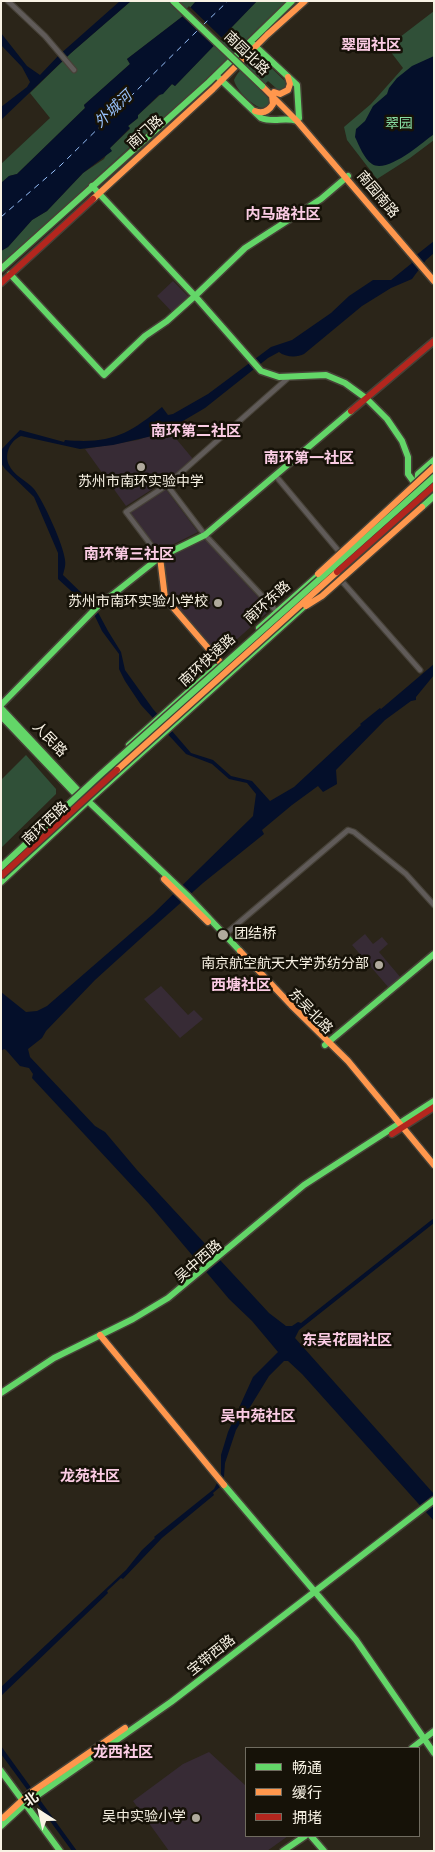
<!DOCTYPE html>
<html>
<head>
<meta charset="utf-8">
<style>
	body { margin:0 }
	#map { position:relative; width:435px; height:1852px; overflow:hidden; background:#2b2519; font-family:"Nunito Sans","Noto Sans SC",sans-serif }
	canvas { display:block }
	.frame { position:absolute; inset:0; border:2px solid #f8f2e4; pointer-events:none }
	.legend { position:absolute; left:245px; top:1747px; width:175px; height:90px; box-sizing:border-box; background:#161208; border:1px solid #706c60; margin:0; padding:6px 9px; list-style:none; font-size:15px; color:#f8f2e4 }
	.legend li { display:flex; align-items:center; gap:10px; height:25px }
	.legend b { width:25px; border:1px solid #706c60 }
	.north { position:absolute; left:15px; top:1787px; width:50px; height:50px; -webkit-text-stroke:4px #161208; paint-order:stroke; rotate:325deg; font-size:14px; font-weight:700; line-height:20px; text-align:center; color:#f8f2e4 }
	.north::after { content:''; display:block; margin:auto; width:18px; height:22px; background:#f8f2e4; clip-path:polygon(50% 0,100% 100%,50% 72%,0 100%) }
</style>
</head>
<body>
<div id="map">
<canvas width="435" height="1852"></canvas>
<div class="frame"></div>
<ul class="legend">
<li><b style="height:6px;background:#63d668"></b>畅通</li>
<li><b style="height:6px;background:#ff974d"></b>缓行</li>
<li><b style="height:6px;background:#b3261e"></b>拥堵</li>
</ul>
<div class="north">北</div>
</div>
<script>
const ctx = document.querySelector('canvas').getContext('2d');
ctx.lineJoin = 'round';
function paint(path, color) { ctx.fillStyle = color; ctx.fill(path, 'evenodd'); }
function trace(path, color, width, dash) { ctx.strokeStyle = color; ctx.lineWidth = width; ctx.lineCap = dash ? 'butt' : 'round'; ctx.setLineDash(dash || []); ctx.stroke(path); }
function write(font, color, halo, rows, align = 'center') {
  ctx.font = font + ' "Nunito Sans","Noto Sans SC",sans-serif'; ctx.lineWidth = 5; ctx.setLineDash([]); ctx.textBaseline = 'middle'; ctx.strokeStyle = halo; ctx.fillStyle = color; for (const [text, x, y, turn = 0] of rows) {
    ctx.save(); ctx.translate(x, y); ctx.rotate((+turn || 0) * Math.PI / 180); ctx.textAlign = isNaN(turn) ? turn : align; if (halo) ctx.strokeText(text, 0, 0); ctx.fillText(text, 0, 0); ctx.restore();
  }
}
paint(new Path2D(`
	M173 281 188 296V299L173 313 157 296Z
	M168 429 193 459 176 474 126 506 85 449 138 440Z
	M165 488 198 532 160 551H156L129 512Z
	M201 540H206L270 610 218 656 166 595 163 558Z
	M365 934 373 944 382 937 388 944 379 952 401 978 389 988 352 945Z
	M161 986 188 1015 194 1010 203 1019 180 1038 144 999Z
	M209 1752 246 1786V1836H288L267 1851H169L133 1801 183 1764Z`), '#372b35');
paint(new Path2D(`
	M131 1H196L183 16 127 59 130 64 84 105 85 108 17 174 9 176 1 183V164L50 118 30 93 71 53Z
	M257 1H286L189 96 134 143 1 266V251L8 247 32 220 47 211 83 173 104 159 110 148 130 129 128 126 138 118V115L172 84 175 86Z
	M434 11V140L410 158 377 179 347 140 344 127 371 104 403 68 387 47Z
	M258 58 262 59 286 82 285 87 281 90 277 89 268 81 260 89 269 99V105L263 108C253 107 236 90 234 80 237 72 249 61 258 58Z
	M26 755 56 789V794L1 848V780Z`), '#305038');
paint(new Path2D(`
	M120 1H131L71 53 1 120V107L27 87 30 82 22 67 1 45V33L27 66 40 75 59 55Z
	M196 1H257L175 86 172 84 163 94 159 95 138 115V118L128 126 130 128 110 148 112 151 83 173 47 211 32 220 8 247 1 251V183L9 176 17 174 85 108 84 105 130 64 127 59 183 16Z
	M434 56V134C422 143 387 174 372 164 364 159 359 145 355 137L356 129 365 121 373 106 387 94 389 88 397 78 412 66Z
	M434 241V253L426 260 412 279 391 288 362 306 304 354C297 358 285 357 279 352L268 358 205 408 166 431 152 436 113 445 80 449 21 436C10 441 4 454 9 465 13 475 27 481 34 489 43 500 64 546 65 560 66 566 64 570 63 575L94 605 108 631 121 652 125 670 153 709 191 753 213 760 231 776 252 781 270 801 294 787 361 725 360 724 380 708 381 709 434 664V675L416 697V700L411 701 385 720 336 770 337 784 323 792 318 786 292 805 262 830 264 834 203 883 149 931 95 980 46 1031 42 1038 28 1049 30 1057 95 1126 105 1132 137 1170 269 1313 286 1326H292L298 1322 301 1323 434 1218V1223L299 1330 295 1338 434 1494V1521L302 1374 288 1361H284L269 1376 236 1430 225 1463 224 1476 220 1487 213 1493 214 1495 162 1538 123 1579 121 1578 107 1591 108 1593 1 1696V1687L126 1570 142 1550 155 1538 154 1537 214 1489 221 1475V1455L228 1432 253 1377 278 1352 252 1321 229 1299 149 1204 32 1078 33 1074 29 1068 20 1066 6 1050 4 1049 1 1051V992L26 1012 37 1011 47 1006 153 914 249 820 253 816 256 794 247 783 229 779 212 764 186 754 141 705 125 681 119 669V654L102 631 92 610 58 579V553L34 497 5 469 1 463V450L20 430 64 442 65 440C110 444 128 435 162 407L168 415 173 414 208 394 271 347 292 340 331 313 349 296 373 280H391L412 263 410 260Z
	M1 1746 77 1851H72L1 1754Z`), '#040f2a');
paint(new Path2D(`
	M189 6 223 39 215 47 181 15Z`), '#2b2519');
trace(new Path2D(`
	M203 25 228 1
	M1 217 61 165 198 30`), '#98c1fb', 1, [6, 5]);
const street = new Path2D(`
	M8 1 45 36 74 70
	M275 475 342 555
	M167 485 205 535 277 612
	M160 557 126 512 167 485 288 378
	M340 579 420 670
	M222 937 348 830 354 832 406 874 434 905`);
const fast = new Path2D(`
	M254 45 297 85 299 118
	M219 78 261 118C273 123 285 117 297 121
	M92 186 195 296 261 371 279 377 326 375 345 383 367 399 387 419 402 441 408 457V474L418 488
	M1 269 209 82 292 1
	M10 274 104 375 145 336 167 321 195 296 245 248 321 199 348 176
	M417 487 418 474 434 460
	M422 507 434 496
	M259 628 322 572
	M1 705 97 607 160 557 205 535 351 411
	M1 708 88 801 189 897 240 951
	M1 716 80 799
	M129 745 216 667
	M1 882 88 801 349 566
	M325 1045 434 954
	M1 1393 54 1358 133 1319 168 1298 304 1185 434 1101
	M224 1485 356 1640 434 1753
	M412 1748 434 1731
	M1 1771 60 1851
	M1 1826 25 1804 171 1702 434 1500
	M311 1836 324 1851
	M283 1851 305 1836`);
const slow = new Path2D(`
	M262 86 297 121 434 281
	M274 92 280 94 288 90 290 84 288 77
	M255 111C263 114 269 111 273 104L272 96
	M93 199 213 89 267 35 305 1
	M160 557 165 598 226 669
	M164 879 208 922
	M240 951 291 1005 348 1061 434 1165
	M100 1335 224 1485
	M3 1818 29 1794 125 1728`);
const jam = new Path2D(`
	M1 283 93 199
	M351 411 434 341
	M392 1134 434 1107`);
trace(street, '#464137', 7);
trace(fast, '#464137', 9);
trace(slow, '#464137', 9);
trace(jam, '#464137', 9);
trace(street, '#605b59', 4.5);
trace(fast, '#63d668', 6);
trace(slow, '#ff974d', 6);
trace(jam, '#b3261e', 6);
const fastBridge = new Path2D(`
	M173 1 262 86
	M1 867 100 775 434 477`);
const slowBridge = new Path2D(`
	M318 574 434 467
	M306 606 322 596 422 507
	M117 770 337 572`);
const jamBridge = new Path2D(`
	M337 572 434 486
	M1 876 117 770`);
trace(fastBridge, '#464137', 9, []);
trace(slowBridge, '#464137', 9, []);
trace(jamBridge, '#464137', 9, []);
trace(fastBridge, '#63d668', 6);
trace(slowBridge, '#ff974d', 6);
trace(jamBridge, '#b3261e', 6);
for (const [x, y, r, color] of [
	[141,467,5,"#b0aa9d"],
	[218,603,5,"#b0aa9d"],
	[223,935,6,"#b0aa9d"],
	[379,965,5,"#b0aa9d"],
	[196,1818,5,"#b0aa9d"]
]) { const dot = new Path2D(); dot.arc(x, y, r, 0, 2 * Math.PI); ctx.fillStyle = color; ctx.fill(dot); trace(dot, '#161208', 2); }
write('14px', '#f8f2e4', '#161208', [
	["南园北路",246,54,44],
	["南门路",146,133,-42],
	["南园南路",377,195,50],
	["南环东路",268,603,-42],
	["南环快速路",208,661,-42],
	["人民路",49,740,46],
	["南环西路",46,824,-43],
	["东吴北路",310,1012,46],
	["吴中西路",199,1262,-41],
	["宝带西路",212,1656,-38]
]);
write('14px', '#88dda3', '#161208', [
	["翠园",399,125]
]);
write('14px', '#f8f2e4', '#161208', [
	["苏州市南环实验中学",141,483,"center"],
	["苏州市南环实验小学校",208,603],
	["团结桥",234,935,"left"],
	["南京航空航天大学苏纺分部",369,965],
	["吴中实验小学",186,1818]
], 'right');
write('bold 15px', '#fbcce4', '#161208', [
	["翠园社区",371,46],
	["内马路社区",283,215],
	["南环第二社区",196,432],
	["南环第一社区",309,459],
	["南环第三社区",129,555],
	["西塘社区",241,986],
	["东吴花园社区",347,1341],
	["吴中苑社区",258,1417],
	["龙苑社区",90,1477],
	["龙西社区",123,1753]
]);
write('italic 15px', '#98c1fb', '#161208', [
	["外城河",114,110,-44]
]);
</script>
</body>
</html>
